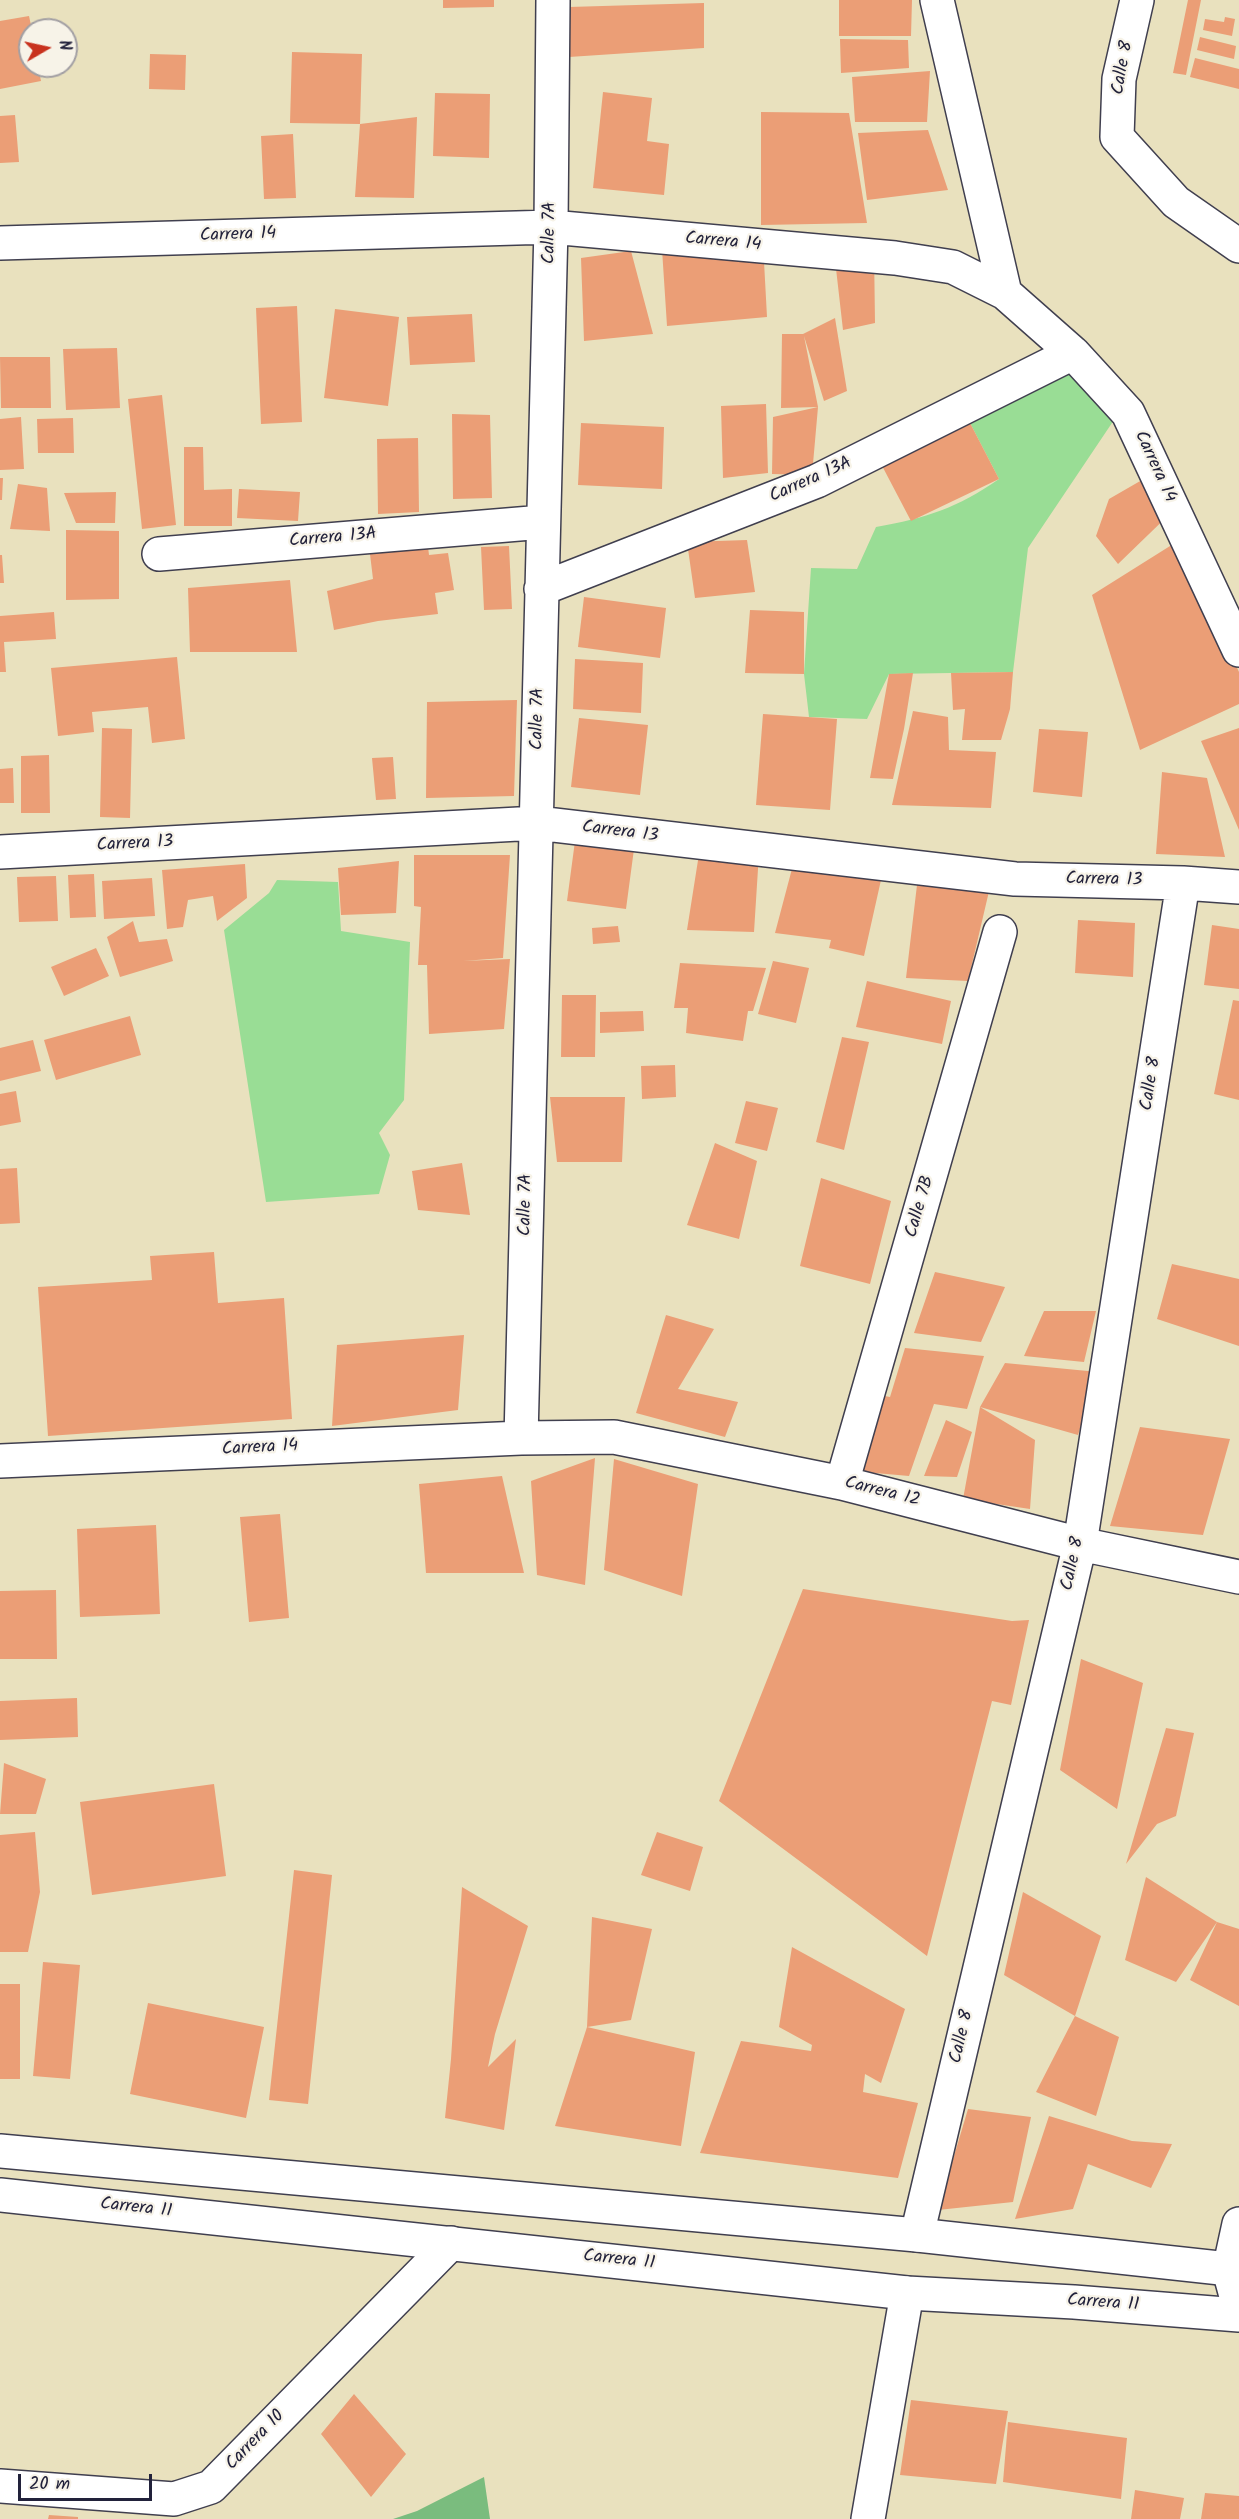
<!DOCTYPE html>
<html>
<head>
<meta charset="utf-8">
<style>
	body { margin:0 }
	#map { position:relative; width:1239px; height:2519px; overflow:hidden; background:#e9e1be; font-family:Kalam,sans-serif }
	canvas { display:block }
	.north { position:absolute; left:18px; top:18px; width:60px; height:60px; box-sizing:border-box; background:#f7f3e8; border:2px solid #a29fa3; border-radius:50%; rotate:81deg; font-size:16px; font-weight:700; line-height:24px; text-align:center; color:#22223b }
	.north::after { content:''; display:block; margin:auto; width:21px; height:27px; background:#c8321e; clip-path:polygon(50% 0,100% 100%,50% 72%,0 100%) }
	.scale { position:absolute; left:18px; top:2474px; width:134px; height:27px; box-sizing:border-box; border:3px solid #22223b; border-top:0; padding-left:8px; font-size:18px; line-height:21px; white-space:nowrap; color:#22223b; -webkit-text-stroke:4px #f7f3e8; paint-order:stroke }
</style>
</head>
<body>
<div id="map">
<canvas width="1239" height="2519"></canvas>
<div class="north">N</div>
<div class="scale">20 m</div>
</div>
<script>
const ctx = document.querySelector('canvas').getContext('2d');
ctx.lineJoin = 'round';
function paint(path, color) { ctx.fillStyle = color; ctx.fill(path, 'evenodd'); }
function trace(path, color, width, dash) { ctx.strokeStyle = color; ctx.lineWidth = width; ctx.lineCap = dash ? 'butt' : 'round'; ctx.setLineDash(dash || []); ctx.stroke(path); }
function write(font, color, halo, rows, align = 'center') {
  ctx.font = font + ' Kalam,sans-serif'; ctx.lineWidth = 4.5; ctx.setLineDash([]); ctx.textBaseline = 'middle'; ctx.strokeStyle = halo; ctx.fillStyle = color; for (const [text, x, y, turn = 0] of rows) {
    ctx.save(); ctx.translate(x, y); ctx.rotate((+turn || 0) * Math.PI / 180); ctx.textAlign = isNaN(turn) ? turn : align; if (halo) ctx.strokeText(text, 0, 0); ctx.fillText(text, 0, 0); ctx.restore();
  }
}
paint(new Path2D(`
	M1067 366 1118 414 1028 548 1013 672 889 674 867 719 809 717 804 674 811 568 857 569 876 527C927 518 957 508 999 479L969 421Z
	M277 880 338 882 341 931 410 942 404 1100 379 1133 390 1155 379 1194 266 1202 224 930 269 893Z`), '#99dd95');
paint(new Path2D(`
	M484 2477 490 2519H393L417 2511Z`), '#7abc7e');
paint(new Path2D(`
	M443 0H494V7L443 8Z
	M839 0H912L911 36H839Z
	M1188 0H1201L1186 75 1173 73Z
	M704 3V48L569 57V7Z
	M29 16 32 30 30 66H38L41 81 0 89V21Z
	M1225 17 1235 19 1232 36 1203 30 1205 19 1224 22Z
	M1200 37 1236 46 1234 59 1197 50Z
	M840 39 908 40 909 68 841 73Z
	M292 52 362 54 360 124 290 123Z
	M150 54 186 55 185 90 149 89Z
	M1195 58 1239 69V89L1190 77Z
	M930 71 927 122H855L852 77Z
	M603 92 652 98 647 141 669 144 664 195 593 188Z
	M435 93 490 94 489 158 433 156Z
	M761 112 849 113 867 223 761 225Z
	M15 115 19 162 0 163V116Z
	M417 117 414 198 355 197 360 124Z
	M928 130 948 190 867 200 858 133Z
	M293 134 296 198 264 199 261 136Z
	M763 243 767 317 667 326 662 249Z
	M874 249 875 323 843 330 834 251Z
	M631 251 653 334 584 341 581 258Z
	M297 306 302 422 261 424 256 308Z
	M335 309 399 317 388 406 324 398Z
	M472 314 475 362 410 365 407 317Z
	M835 318 847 391 824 401 804 336 818 407 812 475 772 474 773 417 818 407 781 408 782 334H803Z
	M117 348 120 408 66 410 63 349Z
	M0 357H50L51 408H1Z
	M162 395 176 525 142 529 128 399Z
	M766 404 768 473 723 478 721 406Z
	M452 414 490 415 492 498 453 499Z
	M21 417 24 469 0 470V419Z
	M73 418 74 453H38L37 419Z
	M969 421 999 479 911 521 879 460Z
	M581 423 664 427 662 489 578 485Z
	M418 438 419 512 378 514 377 439Z
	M184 447H203L204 490 232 489V526H184Z
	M1161 469 1179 505 1118 564 1096 536 1109 499Z
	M0 478H3L2 500H0Z
	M18 484 47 488 50 531 10 529Z
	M239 489 300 492 298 521 237 518Z
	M116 492 115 523H76L64 493Z
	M66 530 119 531V599L66 600Z
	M747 540 755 592 695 598 687 542Z
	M1178 541 1239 672V704L1140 750 1092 595Z
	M509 546 512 609 484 610 481 547Z
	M428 547 429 555 448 553 454 590 435 593 438 614 378 621 334 630 327 591 373 579 370 554Z
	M0 555H2L4 583H0Z
	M290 580 297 652H190L188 588Z
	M584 597 666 608 660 658 578 647Z
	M750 610 804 612V674L745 673Z
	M54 612 56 639 4 642 6 672H0V616Z
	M177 657 185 739 152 743 148 707 92 712 94 732 58 736 51 668Z
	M575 659 643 663 641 713 573 709Z
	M1013 672 1010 709 1001 740H962L965 709 953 710 951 673Z
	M913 673 904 729 893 779 870 778 889 674Z
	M517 700 514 796 426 798 427 702Z
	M913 711 948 717 949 750 996 752 991 808 892 805Z
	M763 714 837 719 830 810 756 805Z
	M579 718 648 725 640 795 571 787Z
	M102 728 132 729 130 818 100 817Z
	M1239 728V830L1201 741Z
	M1039 729 1088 732 1082 797 1033 792Z
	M49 755 50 813H21V756Z
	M393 757 396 799 376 800 372 758Z
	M13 768 14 803H0V769Z
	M1162 772 1207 778 1225 857 1156 854Z
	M575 841 634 849 626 909 567 901Z
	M759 853 754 932 687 930 699 854Z
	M414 855H510L503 958 463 961 510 959 504 1029 429 1034 427 965H418L421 907 414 906Z
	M399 861 396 913 341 915 338 868Z
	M245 864 247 898 217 921 213 896 188 900 183 927 167 929 162 870Z
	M793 865 883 871 864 956 829 948 831 940 775 933Z
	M94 874 96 917 70 918 68 875Z
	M56 876 58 921 19 922 17 877Z
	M152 878 155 916 104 919 102 881Z
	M917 885 990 887 968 981 906 978Z
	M1078 920 1135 923 1133 977 1075 973Z
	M133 921 139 942 167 939 173 961 120 977 107 937Z
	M1212 925 1239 929V989L1204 985Z
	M618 926 620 942 593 944 592 928Z
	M96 948 109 976 64 996 51 967Z
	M773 961 809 968 796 1023 758 1014Z
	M680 963 766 968 753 1011H748L743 1041 686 1033 688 1008H674Z
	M867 981 951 1001 942 1044 856 1027Z
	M562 995H596L595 1057H561Z
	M1233 1000 1239 1001V1100L1214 1094Z
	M643 1011 644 1031 600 1033V1012Z
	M130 1016 141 1055 56 1080 44 1040Z
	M842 1037 869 1042 844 1150 816 1142Z
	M33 1040 41 1071 0 1081V1048Z
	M675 1065 676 1097 642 1099 641 1066Z
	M16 1091 21 1122 0 1126V1094Z
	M550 1097H625L622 1162H557Z
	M746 1101 778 1108 767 1151 735 1143Z
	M715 1143 757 1161 739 1239 687 1225Z
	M462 1163 470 1215 418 1210 412 1171Z
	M17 1168 20 1223 0 1224V1169Z
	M821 1178 891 1201 870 1284 800 1266Z
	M214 1252 218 1303 284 1298 292 1419 48 1436 38 1287 152 1280 150 1256Z
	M1172 1264 1239 1279V1346L1157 1319Z
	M935 1272 1005 1287 981 1342 914 1333Z
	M1044 1311H1096L1084 1362 1024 1356Z
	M666 1315 714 1329 678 1389 738 1402 725 1437 636 1413Z
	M464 1335 458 1410 332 1426 337 1345Z
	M905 1348 984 1356 967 1409 934 1404 909 1476 853 1471 879 1395 890 1397Z
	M1005 1363 1098 1372 1078 1435 980 1407Z
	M980 1407 1035 1440 1030 1509 963 1499Z
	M946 1420 972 1432 957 1477 924 1476Z
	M1140 1427 1230 1439 1203 1535 1110 1526Z
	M595 1458 585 1585 537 1575 531 1481Z
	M614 1459 698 1484 682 1596 604 1570Z
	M502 1476 524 1573H426L419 1484Z
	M280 1514 289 1618 249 1622 240 1517Z
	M156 1525 160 1614 80 1617 77 1529Z
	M803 1589 1012 1621 1029 1620 1011 1705 992 1701 927 1956 719 1801Z
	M56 1590 57 1659H0V1591Z
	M1081 1659 1143 1683 1117 1809 1060 1770Z
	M77 1698 78 1737 0 1740V1701Z
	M1166 1728 1194 1733 1176 1816 1157 1824 1126 1864Z
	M4 1763 46 1779 36 1814H0Z
	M214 1784 226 1876 92 1895 80 1802Z
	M35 1832 40 1892 28 1952H0V1835Z
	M657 1832 703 1847 690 1891 641 1875Z
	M294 1870 332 1875 308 2104 269 2100Z
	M1146 1877 1217 1922 1176 1982 1125 1960Z
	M462 1887 528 1926 495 2034 488 2067 516 2039 504 2130 445 2118 451 2059Z
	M1023 1892 1101 1936 1075 2016 1004 1975Z
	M592 1917 652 1929 631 2020 587 2027Z
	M1217 1922 1239 1929V2006L1190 1980Z
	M792 1947 905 2009 881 2083 865 2074 863 2092 918 2103 898 2178 700 2153 741 2041 811 2051 812 2045 779 2027Z
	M43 1962 80 1965 70 2079 33 2076Z
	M0 1984H20V2079H0Z
	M148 2003 264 2027 246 2118 130 2094Z
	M1075 2016 1119 2037 1096 2116 1036 2092Z
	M587 2027 695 2052 681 2146 555 2126Z
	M968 2109 1031 2117 1013 2202 938 2210Z
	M1049 2116 1132 2141 1172 2144 1151 2188 1088 2164 1073 2209 1015 2219Z
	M354 2394 406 2454 371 2497 321 2434Z
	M911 2400 1008 2411 996 2484 900 2475Z
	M1008 2422 1127 2438 1121 2499 1003 2482Z
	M1135 2490 1184 2498 1180 2519H1131Z
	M1205 2493 1239 2496V2519H1201Z
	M49 2515 78 2517V2519H48Z`), '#eb9e76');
const minor = new Path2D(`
	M937 0 1005 293
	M1137 0 1119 79 1117 137 1176 202 1239 246
	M0 243 551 227 895 258 953 267 1005 293 1073 353 1128 413 1239 650
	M159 554 543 522
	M541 589 817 481 1073 353
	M0 852 537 823 1015 879 1183 883 1239 887
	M521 1438 551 227 553 0
	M0 1461 521 1438 614 1437 842 1483 1080 1544 1239 1577
	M842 1483 1000 932
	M917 2235 1080 1544 1183 883
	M1234 2314 1236 2296 1229 2270 1239 2224
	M0 2486 174 2499 211 2487 451 2243
	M868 2519 907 2293`);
const major = new Path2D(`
	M0 2151 917 2235 1239 2270
	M0 2195 907 2293 1074 2302 1239 2315`);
trace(minor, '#403f4f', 36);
trace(major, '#403f4f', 36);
trace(minor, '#fff', 33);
trace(major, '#fff', 33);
write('18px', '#22223b', '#f7f3e8', [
	["Calle 8",1124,68,-80],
	["Calle 7A",551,233,-89],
	["Carrera 14",238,236,-2],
	["Carrera 14",723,243,5],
	["Carrera 14",1154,467,65],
	["Carrera 13A",811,481,-24],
	["Carrera 13A",333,539,-5],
	["Calle 7A",539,719,-89],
	["Carrera 13",620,833,7],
	["Carrera 13",135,845,-3],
	["Carrera 13",1104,881,1],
	["Calle 8",1152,1084,-81],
	["Calle 7A",527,1205,-89],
	["Calle 7B",921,1207,-74],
	["Carrera 14",260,1449,-3],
	["Carrera 12",882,1493,14],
	["Calle 8",1074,1564,-78],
	["Calle 8",963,2037,-77],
	["Carrera 11",136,2209,6],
	["Carrera 11",619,2261,6],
	["Carrera 11",1103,2304,4],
	["Carrera 10",256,2441,-46]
]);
</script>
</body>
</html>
